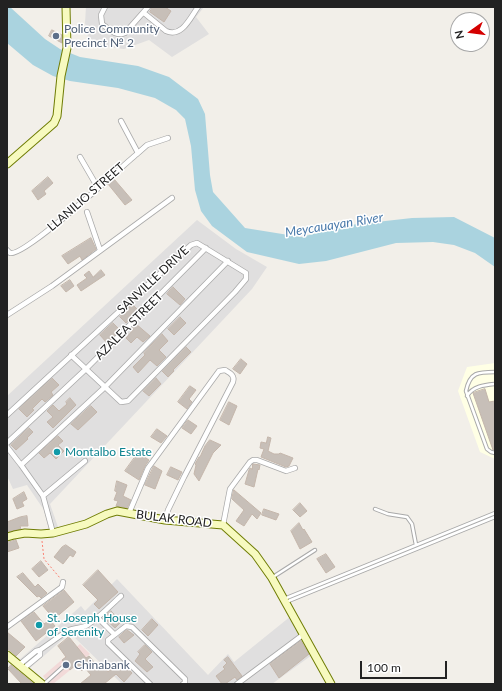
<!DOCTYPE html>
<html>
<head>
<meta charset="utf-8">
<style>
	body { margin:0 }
	#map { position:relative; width:502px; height:691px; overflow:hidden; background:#f2efe9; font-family:Lato,sans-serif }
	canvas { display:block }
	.frame { position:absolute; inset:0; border:8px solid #222; pointer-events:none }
	.north { position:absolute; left:450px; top:12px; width:40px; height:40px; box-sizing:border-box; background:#fff; border:1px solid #a7a7a7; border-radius:50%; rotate:256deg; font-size:11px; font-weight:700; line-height:16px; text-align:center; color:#222 }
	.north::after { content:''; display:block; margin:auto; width:14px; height:18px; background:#d40000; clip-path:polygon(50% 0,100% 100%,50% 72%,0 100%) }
	.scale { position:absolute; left:360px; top:661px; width:87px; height:18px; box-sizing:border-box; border:2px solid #222; border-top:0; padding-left:5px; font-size:12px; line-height:14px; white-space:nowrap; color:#222; -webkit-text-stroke:3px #fff; paint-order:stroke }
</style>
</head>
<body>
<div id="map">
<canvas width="502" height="691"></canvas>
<div class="frame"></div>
<div class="north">N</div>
<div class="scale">100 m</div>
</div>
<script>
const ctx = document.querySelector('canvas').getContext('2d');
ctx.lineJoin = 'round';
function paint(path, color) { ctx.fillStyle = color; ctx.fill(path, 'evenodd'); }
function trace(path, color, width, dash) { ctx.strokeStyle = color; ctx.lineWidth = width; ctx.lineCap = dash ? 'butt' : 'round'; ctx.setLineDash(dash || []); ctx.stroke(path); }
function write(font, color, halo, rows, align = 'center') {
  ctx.font = font + ' Lato,sans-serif'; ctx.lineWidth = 3; ctx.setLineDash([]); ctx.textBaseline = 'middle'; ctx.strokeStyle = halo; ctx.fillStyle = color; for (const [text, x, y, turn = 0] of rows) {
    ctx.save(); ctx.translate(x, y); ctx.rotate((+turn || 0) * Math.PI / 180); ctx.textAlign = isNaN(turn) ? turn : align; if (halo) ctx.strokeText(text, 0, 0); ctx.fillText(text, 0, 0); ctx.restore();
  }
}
paint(new Path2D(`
	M86 7H204L196 17 209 34 172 57 149 40 124 49 99 46 88 37 85 23Z
	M197 220 236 249 267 267 252 289 50 504 58 527 49 529 44 510 27 485 13 489 7 476V396Z
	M117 579 208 675 228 654 234 662 291 616 312 655 272 684H122L70 633 30 668 19 660 81 606 85 611Z`), '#e0dfdf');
paint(new Path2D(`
	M80 644 90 654 53 684H49L43 676Z`), '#f2dad9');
paint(new Path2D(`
	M495 363V459L480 452 458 391 467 367Z`), '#ffffe5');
paint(new Path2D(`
	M7 7H10L45 39 60 49 80 57 138 66 169 77 198 99 205 114 210 175 213 192 245 228 301 237 350 225 412 218 454 217 495 238V267L475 253 454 245 433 242 396 243 326 261 299 264 247 252 212 226 201 211 195 190 191 146 185 119 176 110 155 98 118 88 70 81 53 76 33 65 7 43Z`), '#aad3df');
const building = new Path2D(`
	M153 7H165L171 11 164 22 150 12Z
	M52 30 62 35V43L49 36Z
	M48 177 53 183 44 191 46 194 38 200 32 191Z
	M114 179 132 200 125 205 108 184Z
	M91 238 96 249 82 260 80 256 68 264 62 256Z
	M101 270 105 275 81 291 77 285 87 278 84 275 89 271 93 277Z
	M70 280 74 286 66 292 61 286Z
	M173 287 185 299 180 305 167 294Z
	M132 304 139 311 126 323 120 317Z
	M180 317 186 323 174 335 168 329Z
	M113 323 120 330 107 343 100 335Z
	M136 324 150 336 143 342 137 337 131 343 126 338 133 330 132 328Z
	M162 334 168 341 159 350 166 357 157 366 150 360 138 373 133 367 145 355 144 353Z
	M186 347 191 352 173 370 174 371 168 377 162 371Z
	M241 359 247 364 240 374 233 369Z
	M52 378 59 385 51 392 53 395 45 402 42 399 32 409 34 410 27 417 19 409Z
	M156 378 161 384 149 396 143 391Z
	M190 386 196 390 189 399 192 402 187 409 178 402Z
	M485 389 489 402 495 401V450H493L473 393Z
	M70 398 76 405 53 428 47 422 53 417 47 411 53 405 59 411 67 404 66 402Z
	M229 402 237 406 229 425 220 420Z
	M91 406 97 412 78 430 71 424Z
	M188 420 197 426 191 434 182 428Z
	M29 428 33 432 27 438 28 439 16 450 11 445Z
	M157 429 167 436 161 443 151 437Z
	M58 436 63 441 58 445 64 451 56 459 50 453 44 458 39 453Z
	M268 437 271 438 268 451 274 454H279L280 453 293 458 289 466 286 467 261 457 264 449 260 448 261 442 266 443Z
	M210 440 221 445 213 453 199 481 194 474 196 465 195 464 199 457H200L205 446Z
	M138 453 149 460 145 466 139 480 125 471Z
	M253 464 260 465 259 470 258 469 254 487 245 484 249 470 250 468 252 469Z
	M154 466 162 471 155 489 145 485Z
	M171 467 182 472 178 480 167 475Z
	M117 481 127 485 123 496 131 500 127 508 116 506 118 501 114 500 117 492 115 491Z
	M234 490 261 513 257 519 252 514 244 526 236 521 244 510 232 499Z
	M24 492 27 499 22 502 24 506 17 509 13 499Z
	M300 503 307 511 300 517 293 510Z
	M264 509 279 514 276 520 262 515Z
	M27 516 28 526H20L21 529 7 532V522L20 517Z
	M299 523 303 530 304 529 312 542 300 549 291 531Z
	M16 540 19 548 7 552V543Z
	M66 545 76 552 73 557 70 555 63 564 54 557 62 547Z
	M326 554 335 567 326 573 317 559Z
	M41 561 48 570 39 577 32 569Z
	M98 570 118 592 99 609 94 604 98 600 83 585Z
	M23 573 35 587 38 584 47 593 41 598 39 596 37 597 17 577Z
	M64 590 74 602 54 619 43 606Z
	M111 611 121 622 115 628 104 618Z
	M34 612 44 624 50 620 55 626 36 641 21 621Z
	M152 619 158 625 148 636 142 630Z
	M127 630 134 635 124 643 119 637Z
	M7 632 25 647 16 656 7 648Z
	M69 637 86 658 89 656 99 668 103 665 108 672 117 662 120 665 122 663 132 673 124 682 116 674 104 684H80L91 675 85 668 82 671 77 664 70 670 62 660 66 657 58 646Z
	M301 641 309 654 279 678 270 664Z
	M145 645 152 652 145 659 153 667 147 672 135 661 140 654 138 652Z
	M228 657 242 676 237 680 235 677 225 684H222L216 676 225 669 223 667 227 663 224 660Z
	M11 665 22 674 34 684H22L8 669Z`);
paint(building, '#c7bfb8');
trace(building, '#c4b6ab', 1);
const lane = new Path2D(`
	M495 372C478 372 470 372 466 391L487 449 491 452 495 453
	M467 396C473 386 485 385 495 384
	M375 509 388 514 407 517 412 524 416 545
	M273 577 315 550
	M284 599 495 513
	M286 602 495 517
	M44 684 64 666`);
const street = new Path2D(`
	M105 7 101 15 102 24C109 29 116 37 125 33L148 7
	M144 13 166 31C182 38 190 18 198 7
	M121 121 138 153
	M80 157 98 188
	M87 212 100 250
	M7 250 10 253C25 257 121 167 138 153L147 145 168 138
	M7 315 52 286 172 198
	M7 415 191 245 197 243 246 273V279L235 292 128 401 121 402 71 355
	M7 443 86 369 206 248
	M7 447 21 465 43 496 53 533
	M21 465 105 387 228 261
	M43 496 85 461
	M129 513 148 468 219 371 225 370C230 373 235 375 233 382L184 477 168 510 165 520
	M223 525 230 489 250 462 253 460H257L286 471 295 468
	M97 617 114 634
	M7 627 62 587 63 582
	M19 665 36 651 40 650 67 631C74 627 83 629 89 624 101 616 111 605 121 596
	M23 669 40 655V650
	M150 684 108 643V640L126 626 132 627 185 679V683L183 684
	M237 684 304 634`);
const secondary = new Path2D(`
	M7 164 54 123 57 116 61 76 67 48 66 7
	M7 537 14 535 25 533 41 534 53 533 86 524 107 514 117 511 165 520 223 525 255 554 272 578 331 684
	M7 655 42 684`);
trace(lane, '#a9a9a9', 4.5);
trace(street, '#a9a9a9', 6);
trace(secondary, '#707d05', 9);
trace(new Path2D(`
	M42 541 44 559 60 578`), '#fa8072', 1, [2, 2]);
trace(lane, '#fff', 2.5);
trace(street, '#fff', 4.5);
trace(secondary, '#f7fabf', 7);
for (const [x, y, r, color] of [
	[56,36,4,"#5c6f8a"],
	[57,452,4,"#0f9aa8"],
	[39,625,4,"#0f9aa8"],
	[66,665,4,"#5c6f8a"]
]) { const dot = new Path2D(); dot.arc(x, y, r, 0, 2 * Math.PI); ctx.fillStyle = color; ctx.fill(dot); trace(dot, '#fff', 1.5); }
write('12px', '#4e5e75', '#fff', [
	["Police Community",64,29],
	["Precinct № 2",64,43],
	["Chinabank",74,665]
], 'left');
write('12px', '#222', '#fff', [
	["LLANILIO STREET",86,197,-41],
	["SANVILLE DRIVE",153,280,-43],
	["AZALEA STREET",129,326,-45],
	["BULAK ROAD",174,519,7]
]);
write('12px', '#0d838f', '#fff', [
	["Montalbo Estate",65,452],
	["St. Joseph House",47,618],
	["of Serenity",47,632]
], 'left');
write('italic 13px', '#4a7aab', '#fff', [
	["Meycauayan River",334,225,-9]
]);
</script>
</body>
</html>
